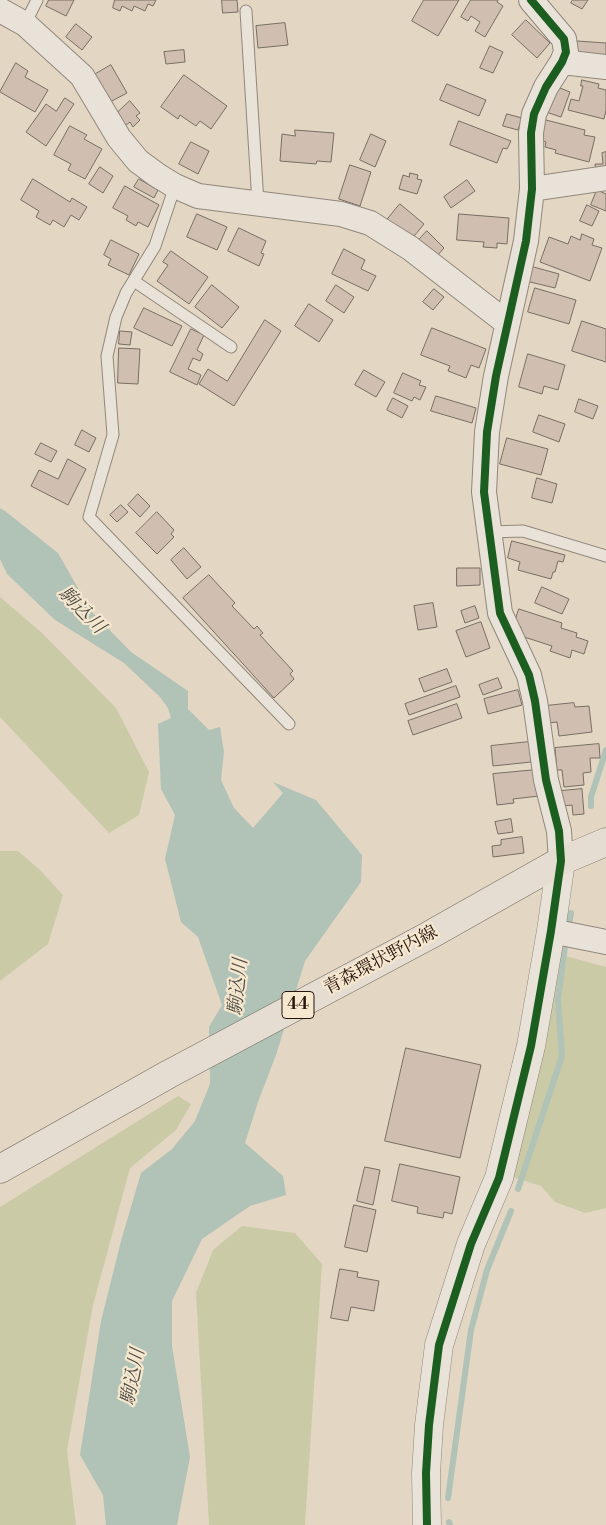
<!DOCTYPE html>
<html>
<head>
<meta charset="utf-8">
<style>
	body { margin:0 }
	canvas { display:block; background:#e3d6c2 }
</style>
</head>
<body>
<canvas width="606" height="1525"></canvas>
<script>
const ctx = document.querySelector('canvas').getContext('2d');
ctx.lineJoin = 'round';
function paint(path, color) { ctx.fillStyle = color; ctx.fill(path, 'evenodd'); }
function trace(path, color, width, dash) { ctx.strokeStyle = color; ctx.lineWidth = width; ctx.lineCap = dash ? 'butt' : 'round'; ctx.setLineDash(dash || []); ctx.stroke(path); }
function write(font, color, halo, rows, align = 'center') {
  ctx.font = font + ' "Libre Bodoni","Noto Serif JP",serif'; ctx.lineWidth = 4.5; ctx.setLineDash([]); ctx.textBaseline = 'middle'; ctx.strokeStyle = halo; ctx.fillStyle = color; for (const [text, x, y, turn = 0] of rows) {
    ctx.save(); ctx.translate(x, y); ctx.rotate((+turn || 0) * Math.PI / 180); ctx.textAlign = isNaN(turn) ? turn : align; if (halo) ctx.strokeText(text, 0, 0); ctx.fillText(text, 0, 0); ctx.restore();
  }
}
paint(new Path2D(`
	M0 597 42 633 116 708 149 772 139 815 109 833 0 717Z
	M0 851H18L40 870 63 895 48 944 0 981Z
	M558 954 606 967V1208L585 1213 555 1202 541 1186 512 1177Z
	M178 1096 191 1104 176 1130 130 1168 93 1305 67 1450 76 1525H0V1207Z
	M242 1226 295 1233 322 1264 305 1525H209L196 1293 213 1250Z`), '#cacaa7');
paint(new Path2D(`
	M0 508 5 511 58 553 91 611 131 652 188 691V709L209 730 220 727 224 752 221 780 234 808 253 828 283 793 273 782 316 800 362 855 361 882 305 961 276 1055 258 1102 245 1143 283 1176 286 1195 250 1206 202 1239 172 1301V1346L190 1457 177 1525H106L103 1495 80 1455 101 1321 121 1241 141 1173 172 1149 195 1121 210 1084 209 1027 222 1005 198 937 181 922 165 859 175 815 161 789 158 724 171 718 168 708 160 697 124 663 55 620 7 574 0 559Z`), '#b1c2b6');
trace(new Path2D(`
	M591 806V797L606 750
	M569 925 571 913
	M518 1189 562 1056 558 999 565 946
	M448 1498 471 1330 487 1270 511 1211
	M449 1522 450 1525`), '#b1c2b6', 6);
const building = new Path2D(`
	M49 0H74L66 16 46 6Z
	M115 0H156L153 6 148 4 145 11 134 6 132 11 122 6 120 11 113 8Z
	M222 0H237L238 12 223 13Z
	M424 0H459L438 36 412 21Z
	M471 0H498L497 2 503 6 485 37 475 31 480 22 471 16 468 21 461 17Z
	M573 0H588L582 9 571 3Z
	M526 20 550 43 537 58 512 35Z
	M285 23 288 45 258 48 256 26Z
	M76 24 92 37 82 50 66 37Z
	M577 41 606 43V60L576 58Z
	M490 46 503 52 493 73 480 68Z
	M184 50 185 62 166 64 164 52Z
	M16 63 28 71 25 77 48 90 35 112 0 92Z
	M111 65 127 93 110 102 94 75Z
	M184 75 227 106 211 129 200 121 196 126 180 115 178 119 161 107Z
	M582 80 599 84 598 88 606 90V110L604 119 568 110 571 99 579 101 583 86H581Z
	M447 84 486 100 479 116 440 100Z
	M555 86 570 92 561 117 546 112Z
	M65 98 74 104 46 146 26 132 46 104 56 111Z
	M130 101 140 113 136 116 140 120 133 127 130 122 126 125 116 114Z
	M507 114 522 118 518 130 503 126Z
	M546 120 585 130 584 135 595 137 589 162 555 153 556 150 545 147 546 142 541 140Z
	M459 121 511 141 507 149 503 148 497 163 450 145Z
	M70 126 87 135 84 139 102 149 85 179 68 170 71 164 54 155Z
	M295 130 334 133 331 162 317 161 316 164 280 161 282 134 295 136Z
	M371 134 386 141 375 167 360 160Z
	M191 142 209 151 198 174 179 164Z
	M606 152V172L596 173 595 164H603L602 153Z
	M350 165 371 172 360 206 339 199Z
	M100 167 113 176 103 193 89 184Z
	M410 173 418 175 417 179 422 180 417 194 399 189 403 175 409 177Z
	M33 179 70 202 72 198 87 207 79 220 71 215 64 227 53 220 50 225 36 217 39 211 21 200Z
	M139 179 158 190 154 198 134 187Z
	M467 180 475 191 451 208 444 197Z
	M125 186 159 205 148 227 138 222 136 226 126 220 128 216 113 208Z
	M597 190 606 194V211L591 205Z
	M400 204 424 224 410 241 386 221Z
	M587 205 599 211 592 226 580 221Z
	M197 214 227 227 217 250 187 237Z
	M459 214 509 218 507 244 497 243V248L483 247 484 242 457 240Z
	M239 228 266 241 261 253 264 254 259 266 228 251Z
	M427 231 444 248 436 257 416 243Z
	M582 234 594 239 592 245 602 248 590 281 540 262 549 237 568 244 571 236 580 240Z
	M111 240 139 254 129 275 108 265 111 259 104 255Z
	M344 249 365 260 361 269 376 276 368 291 332 274Z
	M171 251 208 277 189 304 157 281 168 265 163 262Z
	M530 266 559 274 555 288 526 281Z
	M212 285 239 307 222 328 195 307Z
	M336 285 354 297 344 313 326 301Z
	M535 288 576 300 569 324 528 312Z
	M434 289 444 297 433 310 423 302Z
	M309 304 333 320 319 342 295 326Z
	M144 308 182 326 172 346 134 328Z
	M265 320 281 331 234 406 199 384 208 369 227 381Z
	M582 321 606 329V362L572 351Z
	M432 328 486 349 479 368 471 365 466 378 448 371 450 366 421 355Z
	M191 329 204 335 197 350 203 354 200 361 193 358 188 369 201 375 197 385 170 372Z
	M120 331 132 332 130 345 119 344Z
	M119 348 140 349 138 384 118 383Z
	M528 354 565 365 558 390 544 386 542 394 519 387Z
	M364 370 385 382 376 397 355 385Z
	M403 373 421 381 419 385 426 387 420 400 414 397 412 401 394 393Z
	M436 396 476 408 472 423 431 411Z
	M393 398 408 406 402 418 387 410Z
	M579 399 598 406 593 419 575 412Z
	M539 415 565 424 559 442 533 432Z
	M82 430 96 438 89 452 75 445Z
	M507 438 548 449 541 475 500 464Z
	M41 443 57 451 51 462 35 454Z
	M68 459 86 469 68 505 31 486 39 470 58 479Z
	M537 478 557 484 552 503 532 498Z
	M138 494 150 506 140 517 128 505Z
	M121 505 128 512 117 522 110 515Z
	M157 512 174 530 171 534 174 537 157 554 136 533Z
	M512 541 565 555 563 562 558 561 555 572H553L551 579 518 570 520 562 508 558Z
	M184 548 201 567 187 579 171 560Z
	M457 568H480V585L457 586Z
	M209 575 235 603 232 606 254 629 257 626 263 633 260 635 293 671 290 674 294 679 274 698 183 598Z
	M542 587 569 599 562 614 535 603Z
	M433 603 437 627 418 630 414 606Z
	M475 606 479 618 465 623 461 611Z
	M519 609 562 623 561 628 577 633 576 637 588 641 584 654 572 650 570 658 550 651 552 646 518 635 521 627 514 625Z
	M481 622 490 648 466 657 456 631Z
	M447 669 452 682 424 692 419 679Z
	M498 678 502 688 483 695 479 685Z
	M456 686 460 697 409 715 405 704Z
	M518 690 522 705 488 714 484 699Z
	M574 703 575 707 589 706 592 732 559 736 557 722 548 723 545 706Z
	M457 704 462 718 413 735 408 721Z
	M529 742 531 762 493 766 491 746Z
	M599 744 600 758H590L591 772 583 773 584 785 564 787 562 770H557L555 748Z
	M536 770 539 796 513 799 514 803 497 805 493 774Z
	M582 789 584 814 573 815 572 805 563 806 561 791Z
	M511 819 513 832 498 834 495 822Z
	M522 837 524 853 493 857 492 846 501 845V840Z
	M406 1048 481 1065 460 1158 385 1141Z
	M400 1164 460 1177 452 1214 444 1212 443 1218 417 1213 418 1207 392 1201Z
	M365 1167 380 1170 373 1205 357 1201Z
	M354 1205 376 1210 367 1252 345 1247Z
	M340 1269 358 1272 357 1277 379 1281 374 1311 351 1307 348 1321 331 1318Z`);
paint(building, '#d0bfb0');
trace(building, '#776e63', 1);
const service = new Path2D(`
	M246 11 258 203
	M25 24 37 0
	M175 186 155 246 126 293 116 317 107 356 113 435 89 517 289 724
	M134 281 231 347
	M489 532 523 531 606 556`);
const minor = new Path2D(`
	M531 0 564 39 566 52 562 62 546 87 534 114 531 133 532 189 526 241 496 376 487 432 484 492 500 613 529 675 535 701 546 780 559 831 561 861
	M0 10 25 24 82 76 119 138 138 161 157 175 175 186 198 196 341 214 370 223 410 248 507 323
	M562 62 606 67
	M532 189 606 178
	M551 931 606 942`);
const tertiary = new Path2D(`
	M427 1525 426 1473 429 1425 439 1345 471 1244 499 1178 531 1046 551 931 561 861`);
const primary = new Path2D(`
	M0 1169 169 1074 428 936 561 861 606 842`);
trace(service, '#91877c', 13);
trace(minor, '#91877c', 26);
trace(tertiary, '#91877c', 29);
trace(primary, '#776e63', 29);
trace(service, '#e8e2d8', 11);
trace(minor, '#e8e2d8', 24);
trace(tertiary, '#e8e2d8', 28);
trace(primary, '#e5ddd1', 28);
trace(new Path2D(`
	M427 1525 426 1473 429 1425 439 1345 471 1244 499 1178 531 1046 551 931 561 861 559 831 546 780 535 701 529 675 500 613 484 492 487 432 496 376 526 241 532 189 531 133 534 114 546 87 562 62 566 52 564 39 531 0`), '#1b5e20', 8);
for (const [x, y, w] of [
	[298,1005,32]
]) { const box = new Path2D(); box.roundRect(x - w / 2, y - 13.5, w, 27, 4); ctx.fillStyle = '#f6e7cf'; ctx.fill(box); trace(box, '#27140c', 1); }
write('bold 16px', '#27140c', null, [
	["44",298,1005]
]);
write('18px', '#27140c', '#f6e7cf', [
	["青森環状野内線",381,961,-28]
]);
write('italic 19px', '#504e46', '#f6e7cf', [
	["駒込川",81,611,45],
	["駒込川",239,987,-84],
	["駒込川",134,1377,-79]
]);
</script>
</body>
</html>
